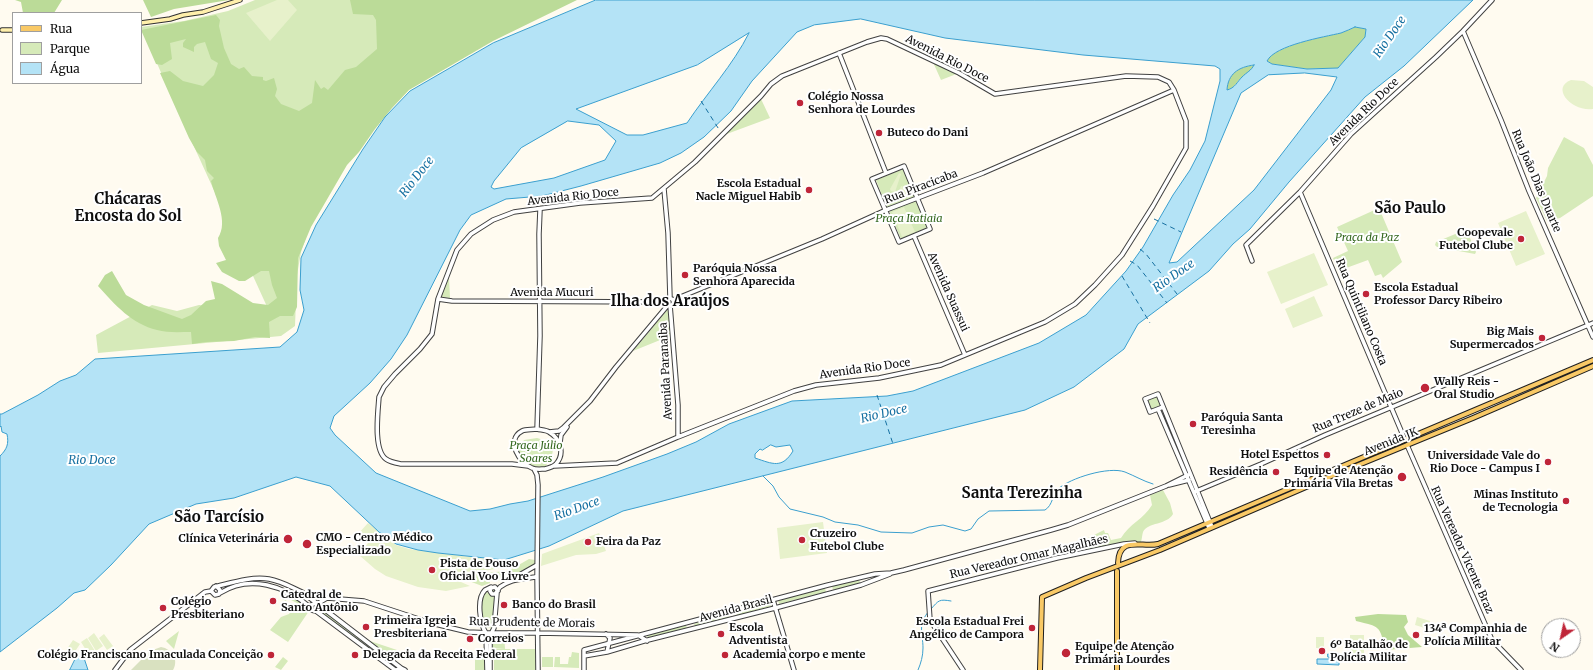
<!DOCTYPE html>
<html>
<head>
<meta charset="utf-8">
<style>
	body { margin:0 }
	#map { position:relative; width:1593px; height:670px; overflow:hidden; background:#fffbf0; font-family:Merriweather,serif }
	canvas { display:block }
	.legend { position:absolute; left:12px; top:12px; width:130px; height:72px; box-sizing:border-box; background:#fff; border:1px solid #9f9f9f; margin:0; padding:5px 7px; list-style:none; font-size:12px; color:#0e0e0e }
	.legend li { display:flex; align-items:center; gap:8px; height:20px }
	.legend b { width:20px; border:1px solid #9f9f9f }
	.north { position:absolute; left:1541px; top:618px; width:40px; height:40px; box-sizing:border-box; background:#fff; border:1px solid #9f9f9f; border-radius:50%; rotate:214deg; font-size:11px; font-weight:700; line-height:16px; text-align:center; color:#0e0e0e }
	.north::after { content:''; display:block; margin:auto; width:14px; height:18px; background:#bf2539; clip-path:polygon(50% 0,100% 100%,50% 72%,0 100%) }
</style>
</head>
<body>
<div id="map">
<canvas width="1593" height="670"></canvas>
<ul class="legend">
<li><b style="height:5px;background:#f9c966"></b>Rua</li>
<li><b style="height:11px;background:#d6eab9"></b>Parque</li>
<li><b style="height:11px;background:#b4e3f6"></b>Água</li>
</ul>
<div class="north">N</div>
</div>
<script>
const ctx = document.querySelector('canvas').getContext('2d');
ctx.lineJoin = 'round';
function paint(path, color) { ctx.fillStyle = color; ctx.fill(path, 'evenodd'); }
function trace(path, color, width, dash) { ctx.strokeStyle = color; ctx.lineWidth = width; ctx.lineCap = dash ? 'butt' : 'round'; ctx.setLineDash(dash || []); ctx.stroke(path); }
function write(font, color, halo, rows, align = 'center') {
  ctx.font = font + ' Merriweather,serif'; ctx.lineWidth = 4; ctx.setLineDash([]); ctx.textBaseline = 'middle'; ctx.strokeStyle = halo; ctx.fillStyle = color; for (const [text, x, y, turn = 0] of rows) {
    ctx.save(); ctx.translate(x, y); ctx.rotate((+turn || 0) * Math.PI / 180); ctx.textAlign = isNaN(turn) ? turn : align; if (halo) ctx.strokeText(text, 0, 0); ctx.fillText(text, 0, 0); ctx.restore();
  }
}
paint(new Path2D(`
	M255 0H494L407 84 318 203 301 252 297 275 295 326 281 336 98 353 96 335 152 305 177 311 199 305 269 311 181 118 141 27 184 21 228 11Z
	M932 60 959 73 941 80Z
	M761 99 770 118 724 135Z
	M1564 137 1584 148 1593 165V196L1560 218 1547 221 1536 198 1547 176 1548 168Z
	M903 169 915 197 887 208 876 180Z
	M916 200 928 227 901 239 889 211Z
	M1379 208 1402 262 1383 278 1381 274 1375 276 1368 260 1338 271 1333 258 1348 251 1337 227Z
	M1465 230 1467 231 1476 252 1475 254 1437 247 1435 245 1436 242Z
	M449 277 450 298 441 297Z
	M668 309H670V336L633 351Z
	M1158 395 1162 406 1151 410 1147 400Z
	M537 438C557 443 556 452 545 467H532L522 460 519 454V448L524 440Z
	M1163 490 1170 503 1173 514C1167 525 1148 522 1143 532 1142 535 1142 539 1141 542L1129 541 1087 550 1084 540 1104 530 1105 533H1108L1111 540 1121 538C1129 524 1144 519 1152 505L1150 495Z
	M529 559 535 560V565L533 567 495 582 494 580 490 581V583L482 586 456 576 458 575 508 571Z
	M859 579 860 583 833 590 832 586Z
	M492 588 497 589 494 628 483 627 480 607 483 591 492 594 491 592Z
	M825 588 826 592 779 604 778 600Z
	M280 590C291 594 305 601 309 611L288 642 270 630 281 617 289 614 297 603 287 598 286 601 282 599 283 593Z
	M770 602 771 606 737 616 736 611Z
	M319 606 364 639 397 650 390 660 401 668 396 670 318 610Z
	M729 614V617L695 626 694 624Z
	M686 625 687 629 648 639 647 635Z
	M179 631 174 649 166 641Z
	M504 633 505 649 491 648V634Z
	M494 649H538L537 670H494Z
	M572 652 579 653V668L554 667 555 657H560V664H568L569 657H571Z
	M485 654 486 670H475V655Z
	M283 657 288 661 281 670 275 667Z
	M542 657H553V667H542Z`), '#d6eab9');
paint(new Path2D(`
	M15 0H62L54 13H23L21 2Z
	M143 0H229L174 9 151 17Z
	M350 0H577L493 41 409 90 392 108 375 129 359 152 347 165 311 227 298 258 297 307 293 316H280L269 322 270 338 255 337 234 341 206 342 192 344 191 332C180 332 167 333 157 330 132 324 115 305 98 286L105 275 112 271 126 295 144 305 182 319 191 315 206 301 215 299 211 281 222 284 253 303 268 305 277 298 272 285 269 271H261L245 281H239L222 272 216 263 226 260 219 246 218 238C229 221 215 198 211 181L214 178 207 171 205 160 197 152 189 138 160 73 170 71 183 81 203 86 214 75 218 63 211 59 205 42 197 44 194 47V52L183 47V43L186 39 170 43 172 59 162 65 156 64 141 30 216 15 220 20 219 26 224 48 231 64 239 69 244 67 252 76 263 77V80L266 81 274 78 277 89 275 96 281 104 299 111 312 103 315 80 321 89 324 87 328 90 345 70 356 67 377 49 376 20 373 15 353 14Z
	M1355 27 1366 29 1365 37 1338 68 1307 69 1272 64 1267 61C1276 45 1323 37 1341 33 1346 31 1351 29 1355 27Z
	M1255 65C1252 71 1249 72 1243 76 1237 81 1235 88 1227 90 1228 74 1238 67 1255 65Z
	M1378 614 1406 615 1408 622 1404 627 1408 635 1422 647 1385 650C1380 625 1380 627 1356 621L1355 617Z`), '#bbdb98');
paint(new Path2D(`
	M161 647C172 649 179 659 173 670H131L150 651Z`), '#d9e1c0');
paint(new Path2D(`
	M277 0H288L297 10 270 41 246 13Z
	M1571 80 1584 81 1593 87V109C1572 112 1550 88 1571 80Z
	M899 173 901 174 895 192 891 191 890 189Z
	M901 186 908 188 904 199 897 197Z
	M904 207 915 232 902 237 892 212Z
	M1526 211 1545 254 1516 266 1498 223Z
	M1314 253 1328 285 1281 304 1267 272Z
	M1314 296 1323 316 1293 328 1285 309Z
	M823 522 827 553 780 559 777 528Z
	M368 523 396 545 409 549 501 561 515 559C504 573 471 571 454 572L451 576 452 578 470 586 446 591 418 587 386 576 375 569 359 555 368 543 358 534Z
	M599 533 606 551 596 554 576 555 541 566 542 554Z
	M1100 537 1101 545 1086 548 1085 541Z
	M1417 617 1430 621 1428 629 1415 625Z
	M94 633 103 646 96 651 88 638Z
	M104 634 113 646 107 650 99 638Z
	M1350 635H1364V662H1350Z
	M1316 637H1324V648H1316Z
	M87 638 95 651 89 655 81 642Z
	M73 640 80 644 72 656 65 652Z`), '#e7f1cb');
const water = new Path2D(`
	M596 0H1473L1404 66 1365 97 1289 182 1250 229 1233 244 1209 271 1138 324 1124 349 1074 387 1025 410 623 511 549 546 504 560 438 553 418 550 396 544 379 532 330 486 296 477 234 498 196 504 149 524 111 565 85 590 74 593 57 608 0 652V456C7 449 9 444 7 434L2 432 1 426 0 427V414H2L38 395 60 381 76 375 95 359 280 347 297 332 304 310 300 290 301 258 316 225 363 149 385 117 410 91 493 43ZM861 19 945 38 1083 55 1215 66 1220 69V81L1205 141 1190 170 1173 195 1143 247 1126 271 1086 315 1039 343 913 391 887 396 792 401 729 424 696 442 667 454 603 477 528 501 510 504 490 509 470 511 376 473 335 435 330 428 334 416 370 383 391 359 407 335 460 230 471 215 506 199 542 196 581 186 660 163 681 153 704 137 731 111 752 81 797 32 814 25ZM1355 27 1366 29 1365 37 1338 68 1307 69 1272 64 1267 61C1275 45 1324 37 1341 33 1346 31 1351 29 1355 27ZM749 33C733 65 707 93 687 123L643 135H627L576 109 697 65ZM1254 65C1251 71 1247 72 1242 77 1237 82 1235 88 1227 90 1228 74 1238 67 1254 65ZM1305 73 1337 77 1331 90 1254 190 1177 262 1169 263 1241 93 1268 75ZM568 121 599 125 616 141 605 160 554 178 494 189 491 187 494 181 521 148ZM771 445 776 447 790 445 793 451C782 469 773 464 755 458V454L760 449 762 450Z
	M1328 654H1339V665L1317 664V659H1335L1328 657Z
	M77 656 84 658 88 670H70Z`);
paint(water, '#b4e3f6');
trace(water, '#3b9fce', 1);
trace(new Path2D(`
	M763 476 773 486 779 497 790 509 823 517 835 522 858 525 881 532 912 533 929 527 943 525 965 531 971 529 978 519 989 511 1045 510C1053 505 1052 495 1058 489 1070 478 1109 466 1125 472 1135 476 1143 481 1153 484
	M931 609C939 600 939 599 951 601
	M918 670C921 663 923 656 923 648 923 633 917 625 929 611`), '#3b9fce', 1);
trace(new Path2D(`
	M701 101 720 131
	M1154 219 1181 232
	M1140 249 1146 254 1177 294
	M1130 261 1137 265 1167 303
	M1122 276 1150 323
	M877 395 893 444`), '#1670a1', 1, [5, 4]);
const tertiary = new Path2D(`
	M1463 31 1501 120 1529 191 1593 337
	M839 53 886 173
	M904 166 930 229 899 242 872 179Z
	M664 189 668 233 670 298
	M1300 192 1405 440
	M914 236 965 355
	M1252 261 1246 245 1300 192 1351 134 1436 57 1463 31 1492 0
	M666.5 302a3.5 3.5 0 1 1 7 0a3.5 3.5 0 1 1-7 0Z
	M438 299 452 301 666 302
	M673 300 822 239 886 210 983 173 1174 90
	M670 305 678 405V437
	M1163 407 1150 412 1145 399 1158 394 1212 527
	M1158 409 1209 528
	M537 429 540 336 539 234 540 210
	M537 429C541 430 546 430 549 432 561 439 565 454 556 464 553 467 549 468 545 469 541 469 536 470 532 468 520 464 505 440 522 431 526 429 532 430 537 429Z
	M549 432 559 431 563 428 590 401 616 367 668 305
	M560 443 561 435 567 427
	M1407 445 1492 640 1521 670
	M528 466 512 464H401C396 463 390 462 386 459 373 450 378 412 379 397L384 387 395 374 420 349 432 334 438 299 457 250 471 234 493 220 514 212 580 203 652 198 695 162 761 96 771 84 782 76 867 42 881 38 887 39 959 73 995 94 1126 76 1158 77 1169 82 1174 90 1186 121V148L1153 206 1122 255 1095 285 1075 304 1045 322 941 365 879 378 816 385 794 391 678 437 617 463 554 466
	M534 469 537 475 538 485 537 576 538 670
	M1169 485 1189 480
	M1194 492 1261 464 1325 435 1593 323
	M516 577 537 565
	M211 591 215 595 219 594 220 590 216 586
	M498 591 495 587 491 588 490 591 492 594H495L500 587C513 578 520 580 535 577
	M220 593C250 574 285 586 310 607
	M773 600 794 670
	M316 603 311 605V610L316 611 319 606
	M317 604 327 598 364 601 431 623 468 632 491 633H537L638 635 647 641
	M316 611 395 670
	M486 633C480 624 476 599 485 590L491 587
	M486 633 487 670
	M606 634 610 638 607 652
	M584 656 607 652 644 641 775 608 861 585 890 574
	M115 670 130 650 205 592 211 591 214 587C231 583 251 576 269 579 281 581 291 587 302 592L401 668
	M396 670 401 668 405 670
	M490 670V636L494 628 497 593
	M584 670V650L828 585 875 574 891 573 904 570 1051 530 1068 525 1166 486 1190 474
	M963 670 930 620 928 591 1057 558 1124 544 1135 543`);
const secondary = new Path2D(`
	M141 23 170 19 183 15 203 12 240 0
	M2 30H13`);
const primary = new Path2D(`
	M1118 563C1119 535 1142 548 1158 544L1593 360
	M1117 571V670
	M1040 670 1042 597 1086 578 1160 550 1334 475 1473 418 1593 366`);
trace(tertiary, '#414141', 5.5);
trace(secondary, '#303030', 5.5);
trace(primary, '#1f1f1f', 6);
trace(tertiary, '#fff', 3.5);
trace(secondary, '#ffefab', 3.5);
trace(primary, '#f9c966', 4);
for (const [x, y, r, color] of [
	[800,103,4,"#bf2539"],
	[879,133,4,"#bf2539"],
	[809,190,4,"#bf2539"],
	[1521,239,4,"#bf2539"],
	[685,275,4,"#bf2539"],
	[1366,294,4,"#bf2539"],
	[1542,338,4,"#bf2539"],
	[1425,388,5,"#bf2539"],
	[1193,424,4,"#bf2539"],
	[1327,455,4,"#bf2539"],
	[1548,462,4,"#bf2539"],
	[1276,472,4,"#bf2539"],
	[1402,477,5,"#bf2539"],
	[1566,501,4,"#bf2539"],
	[288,539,5,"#bf2539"],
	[802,540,4,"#bf2539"],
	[588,542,4,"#bf2539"],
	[307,544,5,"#bf2539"],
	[432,570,4,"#bf2539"],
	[273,601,4,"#bf2539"],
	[504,605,4,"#bf2539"],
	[163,608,4,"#bf2539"],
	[366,627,4,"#bf2539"],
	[1032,628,4,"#bf2539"],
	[721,634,4,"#bf2539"],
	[1416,635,4,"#bf2539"],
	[470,639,4,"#bf2539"],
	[1322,651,4,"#bf2539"],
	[1066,653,5,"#bf2539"],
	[271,655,4,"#bf2539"],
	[355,655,4,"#bf2539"],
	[725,655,4,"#bf2539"]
]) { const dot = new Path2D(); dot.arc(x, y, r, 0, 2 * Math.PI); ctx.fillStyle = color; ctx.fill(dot); trace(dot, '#fff', 1.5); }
write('11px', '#0e0e0e', '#fff', [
	["Avenida Rio Doce",947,59,27],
	["Avenida Rio Doce",1364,112,-44],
	["Rua João Dias Duarte",1536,181,67],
	["Rua Piracicaba",921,187,-21],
	["Avenida Rio Doce",573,197,-6],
	["Avenida Suassui",948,292,66],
	["Avenida Mucuri",552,293],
	["Rua Quintiliano Costa",1361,312,67],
	["Avenida Rio Doce",865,369,-8],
	["Avenida Paranaiba",666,371,-93],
	["Rua Treze de Maio",1358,411,-23],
	["Avenida JK",1391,442,-22],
	["Rua Vereador Vicente Braz",1462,550,66],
	["Rua Vereador Omar Magalhães",1029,557,-13],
	["Avenida Brasil",736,609,-15],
	["Rua Prudente de Morais",532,623,1]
]);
write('bold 11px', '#0e0e0e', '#fff', [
	["Colégio Nossa",808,97],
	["Senhora de Lourdes",808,110],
	["Buteco do Dani",887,133],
	["Escola Estadual",801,184,"right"],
	["Nacle Miguel Habib",801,197,"right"],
	["Coopevale",1513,233,"right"],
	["Futebol Clube",1513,246,"right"],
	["Paróquia Nossa",693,269],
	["Senhora Aparecida",693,282],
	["Escola Estadual",1374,288],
	["Professor Darcy Ribeiro",1374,301],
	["Big Mais",1534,332,"right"],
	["Supermercados",1534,345,"right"],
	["Wally Reis -",1434,382],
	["Oral Studio",1434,395],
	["Paróquia Santa",1201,418],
	["Teresinha",1201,431],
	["Hotel Espettos",1319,455,"right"],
	["Universidade Vale do",1540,456,"right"],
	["Rio Doce - Campus I",1540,469,"right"],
	["Equipe de Atenção",1393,471,"right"],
	["Primária Vila Bretas",1393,484,"right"],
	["Residência",1268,472,"right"],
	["Minas Instituto",1558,495,"right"],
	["de Tecnologia",1558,508,"right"],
	["Cruzeiro",810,534],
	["Futebol Clube",810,547],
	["CMO - Centro Médico",316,538],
	["Especializado",316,551],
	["Clínica Veterinária",279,539,"right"],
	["Feira da Paz",596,542],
	["Pista de Pouso",440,564],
	["Oficial Voo Livre",440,577],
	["Catedral de",281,595],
	["Santo Antônio",281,608],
	["Colégio",171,602],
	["Presbiteriano",171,615],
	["Banco do Brasil",512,605],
	["Primeira Igreja",374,621],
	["Presbiteriana",374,634],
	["Escola Estadual Frei",1024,622,"right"],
	["Angélico de Campora",1024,635,"right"],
	["Escola",729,628],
	["Adventista",729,641],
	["134ª Companhia de",1424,629],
	["Polícia Militar",1424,642],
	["Correios",478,639],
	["6º Batalhão de",1330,645],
	["Polícia Militar",1330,658],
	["Equipe de Atenção",1075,647],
	["Primária Lourdes",1075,660],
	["Colégio Franciscano Imaculada Conceição",263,655,"right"],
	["Delegacia da Receita Federal",363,655],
	["Academia corpo e mente",733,655]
], 'left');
write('italic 11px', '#33671e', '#fff', [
	["Praça Itatiaia",909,219],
	["Praça da Paz",1367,238],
	["Praça Júlio",536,446],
	["Soares",536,459]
]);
write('italic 12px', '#1670a1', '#fff', [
	["Rio Doce",1390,37,-55],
	["Rio Doce",417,177,-52],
	["Rio Doce",1174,276,-35],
	["Rio Doce",884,414,-13],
	["Rio Doce",92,461],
	["Rio Doce",577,509,-20]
]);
write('bold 15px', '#0e0e0e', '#fff', [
	["Chácaras",128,200],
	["Encosta do Sol",128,217],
	["São Paulo",1410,209],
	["Ilha dos Araújos",670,302],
	["Santa Terezinha",1022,494],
	["São Tarcísio",219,518]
]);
</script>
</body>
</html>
